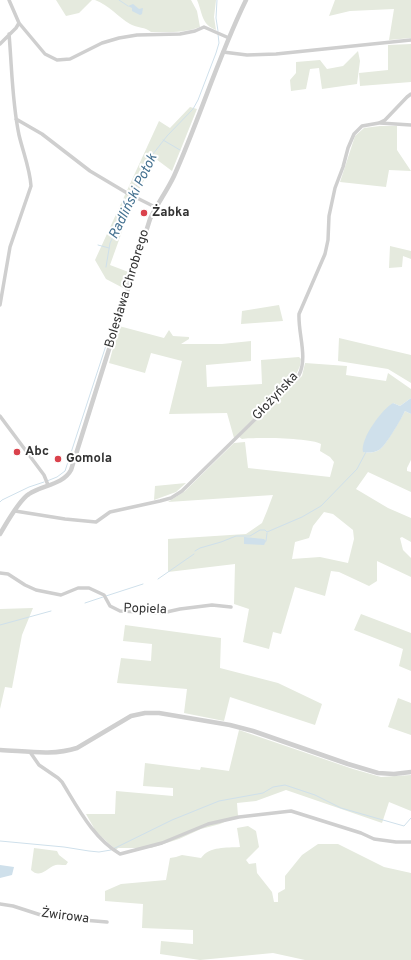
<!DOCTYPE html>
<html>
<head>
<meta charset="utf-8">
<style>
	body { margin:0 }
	canvas { display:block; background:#fff }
</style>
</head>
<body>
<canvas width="411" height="960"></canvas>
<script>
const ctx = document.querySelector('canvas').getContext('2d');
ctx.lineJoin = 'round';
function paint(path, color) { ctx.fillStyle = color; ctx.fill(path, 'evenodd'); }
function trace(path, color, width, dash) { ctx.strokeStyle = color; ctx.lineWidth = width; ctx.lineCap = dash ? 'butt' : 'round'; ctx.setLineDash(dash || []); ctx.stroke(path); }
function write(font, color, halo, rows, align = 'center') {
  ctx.font = font + ' Overpass,sans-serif'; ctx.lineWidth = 4; ctx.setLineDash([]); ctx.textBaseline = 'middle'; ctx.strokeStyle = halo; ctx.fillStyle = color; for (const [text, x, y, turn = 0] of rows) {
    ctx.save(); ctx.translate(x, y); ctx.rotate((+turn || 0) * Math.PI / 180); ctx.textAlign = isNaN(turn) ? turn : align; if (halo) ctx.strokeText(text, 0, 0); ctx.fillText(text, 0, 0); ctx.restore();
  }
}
paint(new Path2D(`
	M56 0H92L79 13 66 16Z
	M95 0H191L197 11 200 27C185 33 168 32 151 32 146 27 137 28 130 24 118 17 109 5 95 0Z
	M197 0H216L214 17 216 30C201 24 203 14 197 0Z
	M335 0H411V38L389 40 394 9 350 11 329 16Z
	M411 44V82L360 86 359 73 388 70V45Z
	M358 51 360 61 357 84 322 89 319 68 310 69 306 89 291 91 290 80 296 73V62L320 60 327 69 343 66Z
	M190 107 197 109 172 171 156 159 134 198 110 265 131 273 125 289 106 279 95 260 159 121 170 128Z
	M380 126H397V150L411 171 389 170 386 187 340 182 355 136 364 128Z
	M390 246 411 251V259L403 256 402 267 389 268Z
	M279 305 283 321 241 324 242 311Z
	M119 326 164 338 169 330 173 336 189 337V339L181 344H222L251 341V361L206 365 207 387 262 384 261 360 299 357 301 359 300 366 294 379 234 438 227 413 169 414 182 361 151 353 145 373 109 363Z
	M339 338 411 355V383L388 369 338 361Z
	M305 363 347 366 346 375 386 381 388 373 411 389V398L400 406 393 403 364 452C369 453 373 453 379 450 384 448 402 417 405 411L411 414V460L407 468V471L411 472V492L368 472 356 489 388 508 411 518V542L402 537 400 538 403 550 411 558V577L377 561V581L369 586 339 572 331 571 325 596 295 587 281 634 273 632 269 649 243 642 249 609 234 604 235 564 168 572V539L246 534 262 523 267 511 273 495 168 502 185 491 234 443 245 442 248 468 330 477 334 462 330 457 320 451 321 444C311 438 255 437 242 439L239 437 302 376ZM324 512 333 514 353 530 354 539 348 563 320 557 292 559 295 542 309 538 313 526Z
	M186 483 176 492 154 500 155 486Z
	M33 608 22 635 12 688 5 687 0 709V609Z
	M361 614 411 633V671L399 666 403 649 354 630Z
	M125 625 221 638 220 668 278 683 322 704 315 725 230 697 224 721 184 713 187 689 117 683 121 658 151 661 152 644 123 641Z
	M398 698 411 703V735L388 727Z
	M239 730 353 769 381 777 411 775V811L389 802 382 823 286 790 256 801 237 803 238 816 220 824 201 829 179 839 151 848H118L116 850 93 829 94 828 86 814H115L116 791 173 796V788L143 786 145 763 200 770 201 767 229 771Z
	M248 826 256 831 259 847 246 860 249 864 256 863 257 873 272 892 274 902H278V893L285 889V876L302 855 318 844H338L384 867 411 873V960H305L273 953 200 960 160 954 161 941 193 944V930L142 928 143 904 105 901V891L121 884 166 880 170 858 176 857 182 855 201 858C210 846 226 848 240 847L237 828Z
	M34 848 57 851 59 855 68 862 66 865C62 865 56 864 53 866 46 870 39 878 31 870Z`), '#e5eade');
paint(new Path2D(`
	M133 4 139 9 143 8 142 14 140 15 132 11V8L128 6Z
	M411 398V414L405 411C402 418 385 447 379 450 373 453 369 453 363 452 360 439 382 409 393 403L400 406Z
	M244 537 264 539 266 541 264 545 244 544Z
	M0 865 14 867 12 875 0 878Z`), '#cfe0eb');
trace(new Path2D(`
	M119 0 128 6
	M217 0 216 18 218 31
	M163 140 180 150
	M132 194 153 154 167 136 193 109 198 100 216 53 219 43 218 34
	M98 245 109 248
	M106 267 110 243 125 212 131 196
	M47 481 57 477 65 471 114 321
	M0 502 2 500 29 487 44 482
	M266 541 267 533
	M195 551 200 548 221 542 236 536H250L260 530H265L267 532 302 517 321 506 357 469 366 452
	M158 579 194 554
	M106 596 143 584
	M85 603 103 597
	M0 625 51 611
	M0 841 64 847 89 851 99 852 111 850
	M113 849 172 820 219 801 263 793 273 787 285 785 315 795 341 808 404 826 411 818`), '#cfe0eb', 1);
trace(new Path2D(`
	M9 0 19 23 45 54 57 60 70 59 102 43 119 38 137 35 180 34 195 31 204 27 229 38
	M0 44 16 28 19 23
	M223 52 247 55 276 54 411 40
	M16 119 42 134 90 171 127 193 155 207
	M380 123 411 125
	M0 305 10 247 31 186C30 169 23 152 19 135 12 102 12 68 9 34
	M0 416 44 475 48 485
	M15 511 65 519 96 522 110 512 160 501 171 498 182 491 286 389C290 385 297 380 299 375 308 357 298 334 299 314L325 254 328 240 329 216 335 188 343 167 348 148 354 134 362 126 379 123 385 120 407 97 411 94
	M0 573 8 574 25 585 36 590 61 595 78 588H89L104 595 110 606 120 611 162 613 180 609 212 605 231 607
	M30 752 39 765 58 778 62 782C78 808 93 838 120 854L162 843 208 824 239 817 291 811 361 833 374 839 396 842H411
	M0 904 13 906 47 917 107 922`), '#cfcfcf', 3.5);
trace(new Path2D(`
	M0 534C6 524 19 500 29 494 42 485 63 485 71 470L150 219C157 204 167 191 174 176 200 118 218 57 246 0
	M0 750C25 751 53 756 77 748L131 716 145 713H159L230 725 253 731 348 764 378 773 394 774 411 772`), '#cfcfcf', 4.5);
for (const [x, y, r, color] of [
	[144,213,4,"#da424c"],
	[17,452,4,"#da424c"],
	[58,459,4,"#da424c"]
]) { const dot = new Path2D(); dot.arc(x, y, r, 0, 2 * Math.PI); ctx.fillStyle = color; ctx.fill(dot); trace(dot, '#fff', 1.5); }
write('bold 13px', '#323232', '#fff', [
	["Żabka",152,213],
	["Abc",25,452],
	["Gomola",66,459]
], 'left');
write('13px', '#323232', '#fff', [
	["Bolesława Chrobrego",128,289,-73],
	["Głożyńska",276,397,-47],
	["Popiela",145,610,2],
	["Żwirowa",65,917,7]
]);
write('italic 14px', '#447190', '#fff', [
	["Radliński Potok",134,197,-64]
]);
</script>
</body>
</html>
